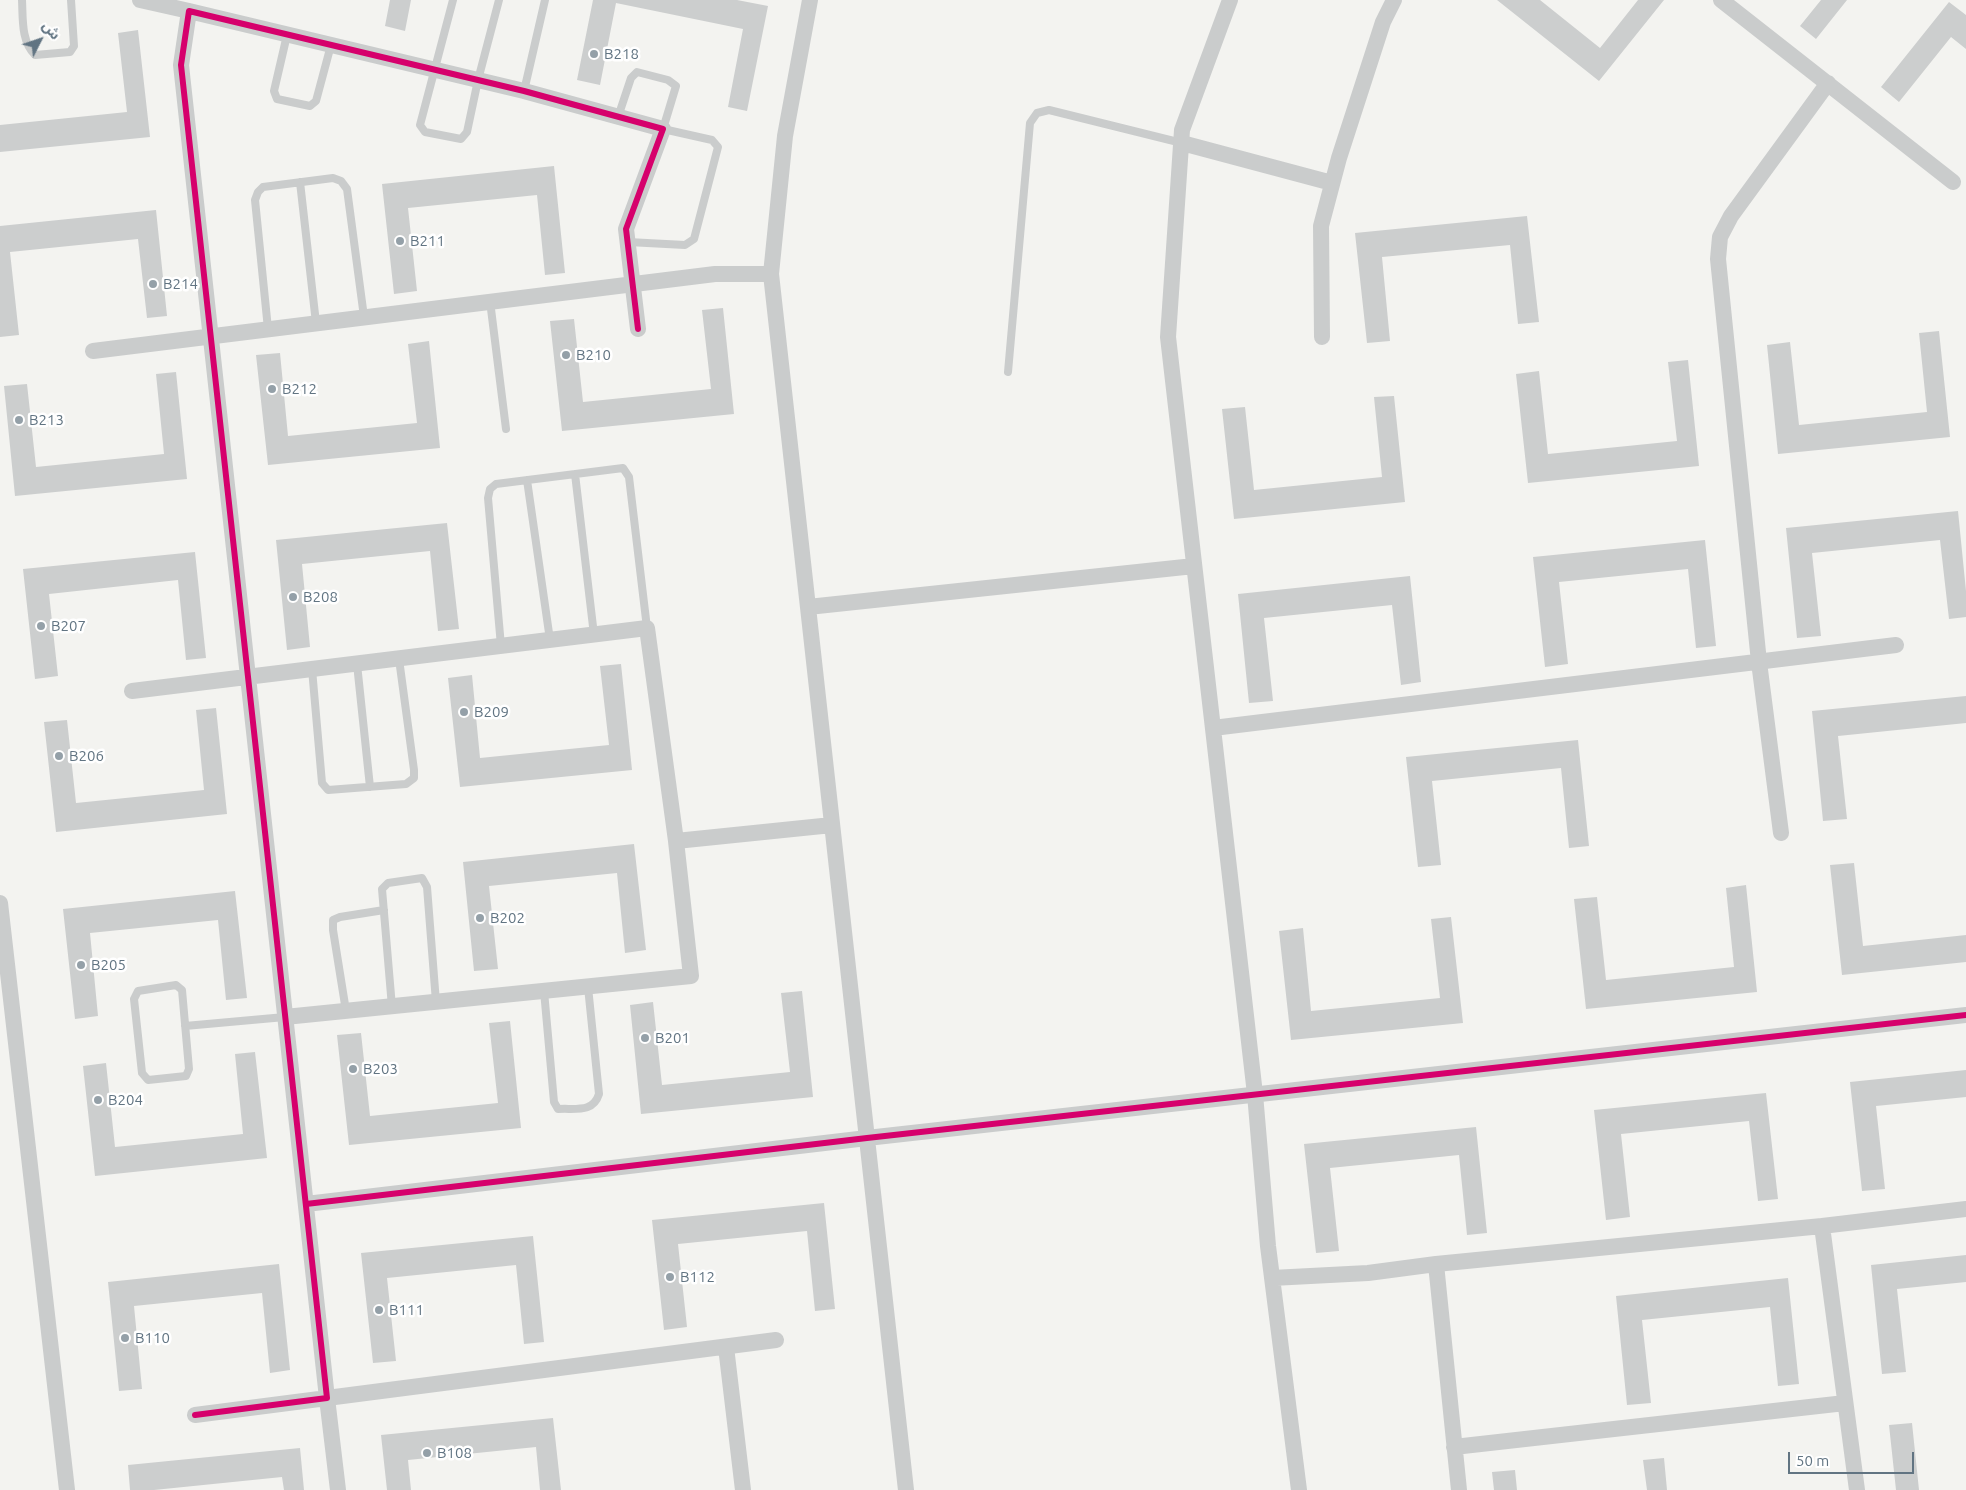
<!DOCTYPE html>
<html>
<head>
<meta charset="utf-8">
<style>
	body { margin:0 }
	#map { position:relative; width:1966px; height:1490px; overflow:hidden; background:#f3f3f0; font-family:Ubuntu,"Noto Sans Arabic",sans-serif }
	canvas { display:block }
	.north { position:absolute; left:15px; top:15px; width:50px; height:50px; -webkit-text-stroke:4px #fff; paint-order:stroke; rotate:49deg; font-size:14px; font-weight:700; line-height:20px; text-align:center; color:#617482 }
	.north::after { content:''; display:block; margin:auto; width:18px; height:22px; background:#617482; clip-path:polygon(50% 0,100% 100%,50% 72%,0 100%) }
	.scale { position:absolute; left:1788px; top:1452px; width:126px; height:22px; box-sizing:border-box; border:2px solid #617482; border-top:0; padding-left:6px; font-size:15px; line-height:18px; white-space:nowrap; color:#617482; -webkit-text-stroke:4px #fff; paint-order:stroke }
</style>
</head>
<body>
<div id="map">
<canvas width="1966" height="1490"></canvas>
<div class="north">ش</div>
<div class="scale">50 m</div>
</div>
<script>
const ctx = document.querySelector('canvas').getContext('2d');
ctx.lineJoin = 'round';
function paint(path, color) { ctx.fillStyle = color; ctx.fill(path, 'evenodd'); }
function trace(path, color, width, dash) { ctx.strokeStyle = color; ctx.lineWidth = width; ctx.lineCap = dash ? 'butt' : 'round'; ctx.setLineDash(dash || []); ctx.stroke(path); }
function write(font, color, halo, rows, align = 'center') {
  ctx.font = font + ' Ubuntu,sans-serif'; ctx.lineWidth = 5; ctx.setLineDash([]); ctx.textBaseline = 'middle'; ctx.strokeStyle = halo; ctx.fillStyle = color; for (const [text, x, y, turn = 0] of rows) {
    ctx.save(); ctx.translate(x, y); ctx.rotate((+turn || 0) * Math.PI / 180); ctx.textAlign = isNaN(turn) ? turn : align; if (halo) ctx.strokeText(text, 0, 0); ctx.fillText(text, 0, 0); ctx.restore();
  }
}
paint(new Path2D(`
	M390 0H411L405 31 385 26Z
	M593 0H737L768 6 747 111 728 107 743 29 616 3 600 85 577 80Z
	M1497 0H1540L1600 48 1638 0H1664L1599 81Z
	M1821 0H1847L1816 39 1800 26Z
	M1949 2 1966 15V49L1951 37 1899 102 1881 87Z
	M138 30 150 137 0 152V125L127 112 118 33Z
	M554 166 565 273 545 275 537 195 408 208 417 291 394 294 382 184Z
	M156 210 167 316 147 318 138 239 10 252 19 335 0 337V226Z
	M1527 216 1539 322 1518 324 1510 245 1382 257 1390 341 1367 343 1355 233Z
	M723 308 734 414 562 431 550 321 574 319 583 402 711 389 702 310Z
	M1939 331 1950 437 1778 454 1767 345 1790 342 1799 425 1927 412 1919 333Z
	M429 341 440 448 268 465 256 355 280 353 288 436 417 423 408 344Z
	M1688 360 1699 466 1528 483 1516 374 1539 371 1548 454 1677 441 1668 362Z
	M176 372 187 479 15 496 4 386 27 384 36 467 164 454 156 374Z
	M1394 396 1405 502 1234 519 1222 409 1245 407 1254 490 1382 477 1374 397Z
	M1958 511 1966 591V617L1949 619 1940 540 1812 553 1821 636 1797 638 1786 528Z
	M447 523 459 629 438 631 430 551 302 564 310 647 287 650 276 540Z
	M1705 540 1716 646 1696 648 1688 569 1559 582 1568 664 1545 667 1533 557Z
	M195 552 206 658 186 660 178 580 49 594 58 676 35 679 23 569Z
	M1410 576 1421 682 1401 685 1392 605 1264 618 1273 701 1249 703 1238 594Z
	M621 664 632 770 460 787 448 678 472 675 480 758 609 745 600 666Z
	M1966 696V723L1838 736 1847 819 1823 821 1812 711Z
	M216 708 227 814 56 832 44 722 67 720 76 803 204 790 196 710Z
	M1578 740 1589 846 1569 848 1561 768 1432 781 1441 865 1418 867 1406 757Z
	M634 844 646 950 625 953 617 873 489 886 498 969 474 971 463 862Z
	M1854 863 1863 946 1966 935V962L1842 975 1830 865Z
	M1746 885 1757 992 1586 1009 1574 899 1597 897 1606 980 1734 967 1726 888Z
	M235 891 247 998 226 1000 218 920 90 933 98 1016 75 1019 63 909Z
	M1451 917 1463 1023 1291 1040 1279 931 1303 928 1311 1011 1440 998 1431 919Z
	M802 991 813 1097 641 1114 630 1005 653 1002 662 1085 790 1072 781 993Z
	M510 1021 521 1128 349 1145 337 1035 361 1033 370 1116 498 1103 489 1023Z
	M255 1052 267 1158 95 1176 83 1066 106 1063 115 1147 243 1134 235 1054Z
	M1966 1070V1097L1876 1106 1885 1189 1862 1191 1850 1082Z
	M1766 1093 1778 1199 1758 1201 1749 1121 1621 1134 1630 1217 1606 1220 1594 1110Z
	M1476 1127 1487 1233 1467 1235 1459 1155 1330 1168 1339 1251 1316 1253 1304 1144Z
	M824 1203 835 1309 815 1311 807 1231 678 1244 687 1327 664 1330 652 1220Z
	M533 1236 544 1342 524 1344 516 1265 387 1278 396 1361 373 1363 361 1253Z
	M1966 1255V1282L1897 1289 1906 1372 1882 1374 1871 1265Z
	M279 1264 290 1370 270 1373 262 1293 134 1306 142 1389 119 1391 108 1282Z
	M1788 1278 1799 1384 1778 1386 1770 1307 1642 1320 1651 1403 1627 1405 1616 1296Z
	M553 1418 561 1490H540L536 1447 408 1460 411 1490H387L381 1435Z
	M1912 1423 1919 1490H1896L1889 1425Z
	M300 1448 304 1490H284L282 1477 154 1490H130L128 1465Z
	M1664 1458 1667 1490H1647L1643 1460Z
	M1515 1470 1517 1490H1494L1492 1472Z`), '#cccece');
trace(new Path2D(`
	M22 0C23 19 21 41 35 55L70 52 74 46 71 0
	M453 0 420 125 425 132 461 139 467 132 478 80 499 0
	M287 35 274 91 277 99 310 106 316 101 331 45
	M524 91 545 0
	M618 117 631 78 637 72 668 80 676 86 663 129 712 140 718 147 694 239 685 245 628 242
	M300 182 316 323
	M490 301 506 429
	M268 329 255 200 258 192 263 187 333 178 341 181 347 189 364 317
	M1008 372 1030 123 1037 113 1049 110 1182 143
	M575 474 594 635
	M527 480 550 640
	M501 646 488 498 490 489 496 484 623 468 629 477 647 628
	M357 664 370 787
	M312 669 322 783 328 790 406 784 414 778V770L399 659
	M176 985 182 990 189 1069 186 1076 148 1080 142 1073 134 999 138 991Z
	M544 991 554 1102 558 1109C576 1108 593 1113 599 1094L588 987
	M392 1007 382 889 388 883 422 878 427 887 436 1002
	M346 1011 333 930V920L340 917 384 910
	M185 1026 285 1017`), '#cacccc', 8);
trace(new Path2D(`
	M140 0 189 11
	M810 0 785 136 771 274 906 1490
	M1230 0 1182 130 1168 337 1255 1094 1268 1246 1299 1490
	M1721 0 1953 182
	M1182 143 1332 183
	M1322 337 1321 226 1339 158 1383 22 1394 0
	M93 351 715 274H771
	M808 607 1194 566
	M132 691 647 628 676 841 691 976 285 1017
	M1213 728 1896 645
	M1781 833 1759 662 1718 259 1720 237 1731 216 1828 83
	M676 841 832 825
	M0 903 67 1490
	M306 1204 867 1138 1966 1015
	M1822 1226 1857 1490
	M1272 1278 1368 1273 1436 1264
	M726 1347 743 1490
	M195 1415 327 1398 181 65 189 11 524 91 663 129 626 229 638 329
	M1454 1447 1845 1403
	M338 1490 327 1398 776 1340
	M1459 1490 1436 1264 1822 1226 1966 1209`), '#cacccc', 16);
trace(new Path2D(`
	M306 1204 867 1138 1966 1015
	M195 1415 327 1398 181 65 189 11 524 91 663 129 626 229 638 329`), '#d6006c', 6);
for (const [x, y, r, color] of [
	[594,54,5,"#94a0a8"],
	[400,241,5,"#94a0a8"],
	[153,284,5,"#94a0a8"],
	[566,355,5,"#94a0a8"],
	[272,389,5,"#94a0a8"],
	[19,420,5,"#94a0a8"],
	[293,597,5,"#94a0a8"],
	[41,626,5,"#94a0a8"],
	[464,712,5,"#94a0a8"],
	[59,756,5,"#94a0a8"],
	[480,918,5,"#94a0a8"],
	[81,965,5,"#94a0a8"],
	[645,1038,5,"#94a0a8"],
	[353,1069,5,"#94a0a8"],
	[98,1100,5,"#94a0a8"],
	[670,1277,5,"#94a0a8"],
	[379,1310,5,"#94a0a8"],
	[125,1338,5,"#94a0a8"],
	[427,1453,5,"#94a0a8"]
]) { const dot = new Path2D(); dot.arc(x, y, r, 0, 2 * Math.PI); ctx.fillStyle = color; ctx.fill(dot); trace(dot, '#fff', 2); }
write('15px', '#617482', '#fff', [
	["B218",604,54],
	["B211",410,241],
	["B214",163,284],
	["B210",576,355],
	["B212",282,389],
	["B213",29,420],
	["B208",303,597],
	["B207",51,626],
	["B209",474,712],
	["B206",69,756],
	["B202",490,918],
	["B205",91,965],
	["B201",655,1038],
	["B203",363,1069],
	["B204",108,1100],
	["B112",680,1277],
	["B111",389,1310],
	["B110",135,1338],
	["B108",437,1453]
], 'left');
</script>
</body>
</html>
